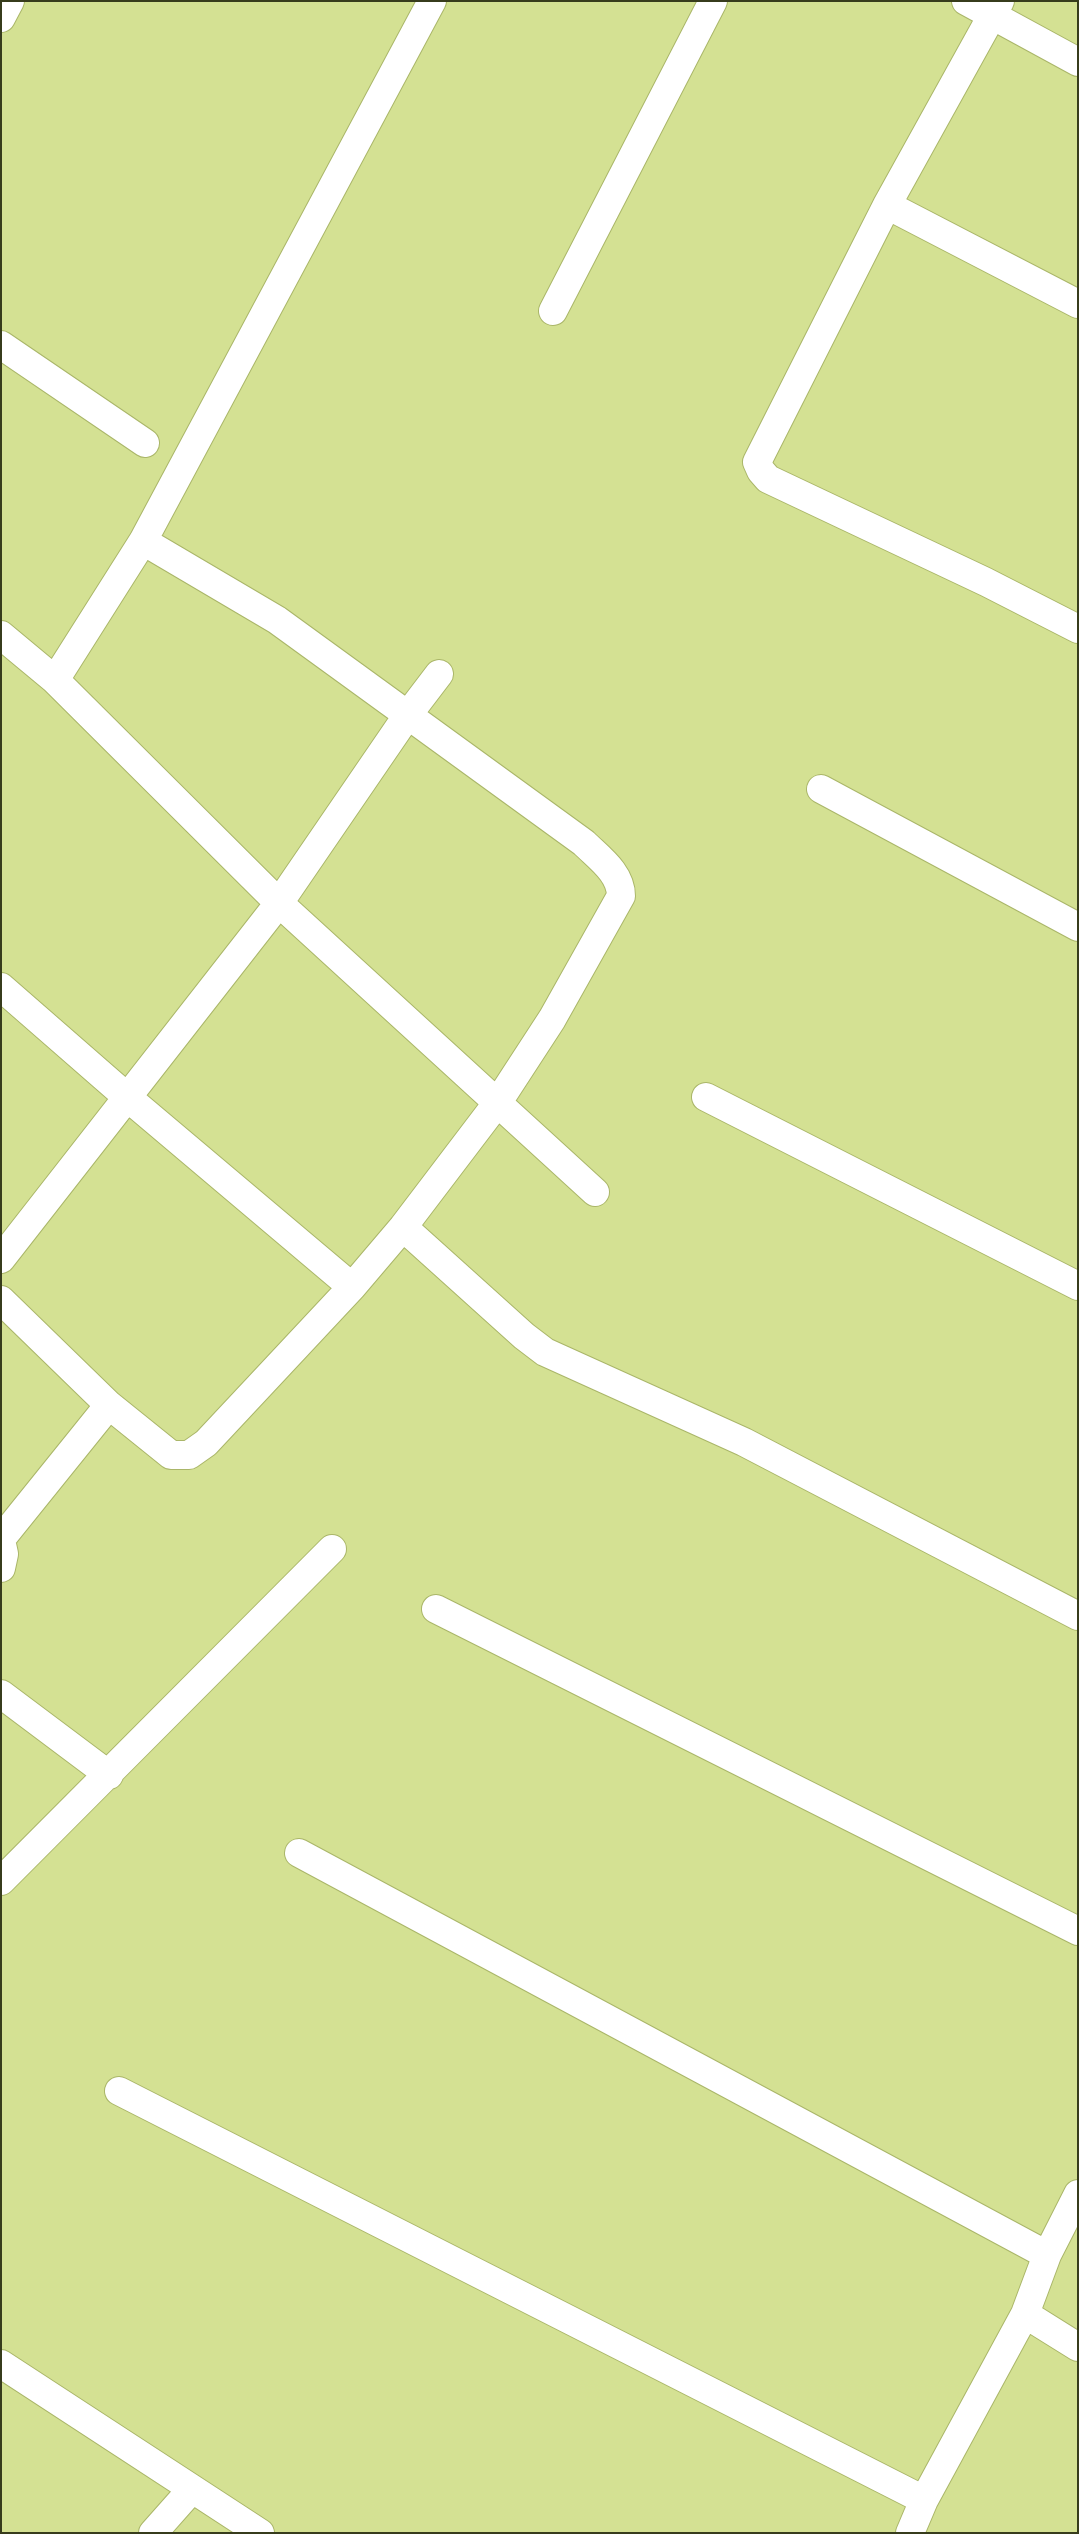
<!DOCTYPE html>
<html>
<head>
<meta charset="utf-8">
<style>
	body { margin:0 }
	#map { position:relative; width:1079px; height:2534px; overflow:hidden; background:#d4e193; font-family:"DM Sans",sans-serif }
	canvas { display:block }
	.frame { position:absolute; inset:0; border:2px solid #373c1c; pointer-events:none }
</style>
</head>
<body>
<div id="map">
<canvas width="1079" height="2534"></canvas>
<div class="frame"></div>
</div>
<script>
const ctx = document.querySelector('canvas').getContext('2d');
ctx.lineJoin = 'round';
function trace(path, color, width, dash) { ctx.strokeStyle = color; ctx.lineWidth = width; ctx.lineCap = dash ? 'butt' : 'round'; ctx.setLineDash(dash || []); ctx.stroke(path); }
const minor = new Path2D(`
	M966 1 1078 62
	M1000 1 887 205 757 462 761 471 768 479 986 582 1078 629
	M1 18 10 1
	M887 205 1078 304
	M553 311 713 1
	M1 345 145 443
	M1 635 55 680 279 903 595 1192
	M55 680 143 541 432 1
	M821 789 1078 927
	M1 987 127 1097 352 1287
	M706 1097 1078 1286
	M403 1227 524 1336 545 1352 744 1442 1078 1616
	M1 1259 279 903 407 716 439 674
	M1 1300 109 1405 171 1455H189L206 1443 352 1287 403 1227 498 1102 552 1019 621 896C621 873 599 858 584 843L277 620 143 541
	M1 1539 109 1405
	M1 1540 4 1554 1 1568
	M436 1609 1078 1931
	M1 1694 109 1775
	M299 1853 1047 2255
	M1 1881 332 1549
	M119 2091 924 2500
	M1025 2314 1078 2347
	M1 2364 260 2533
	M153 2533 192 2489
	M910 2533 924 2500 1025 2314 1047 2255 1078 2194`);
trace(minor, '#aab669', 30);
trace(minor, '#fff', 28);
</script>
</body>
</html>
